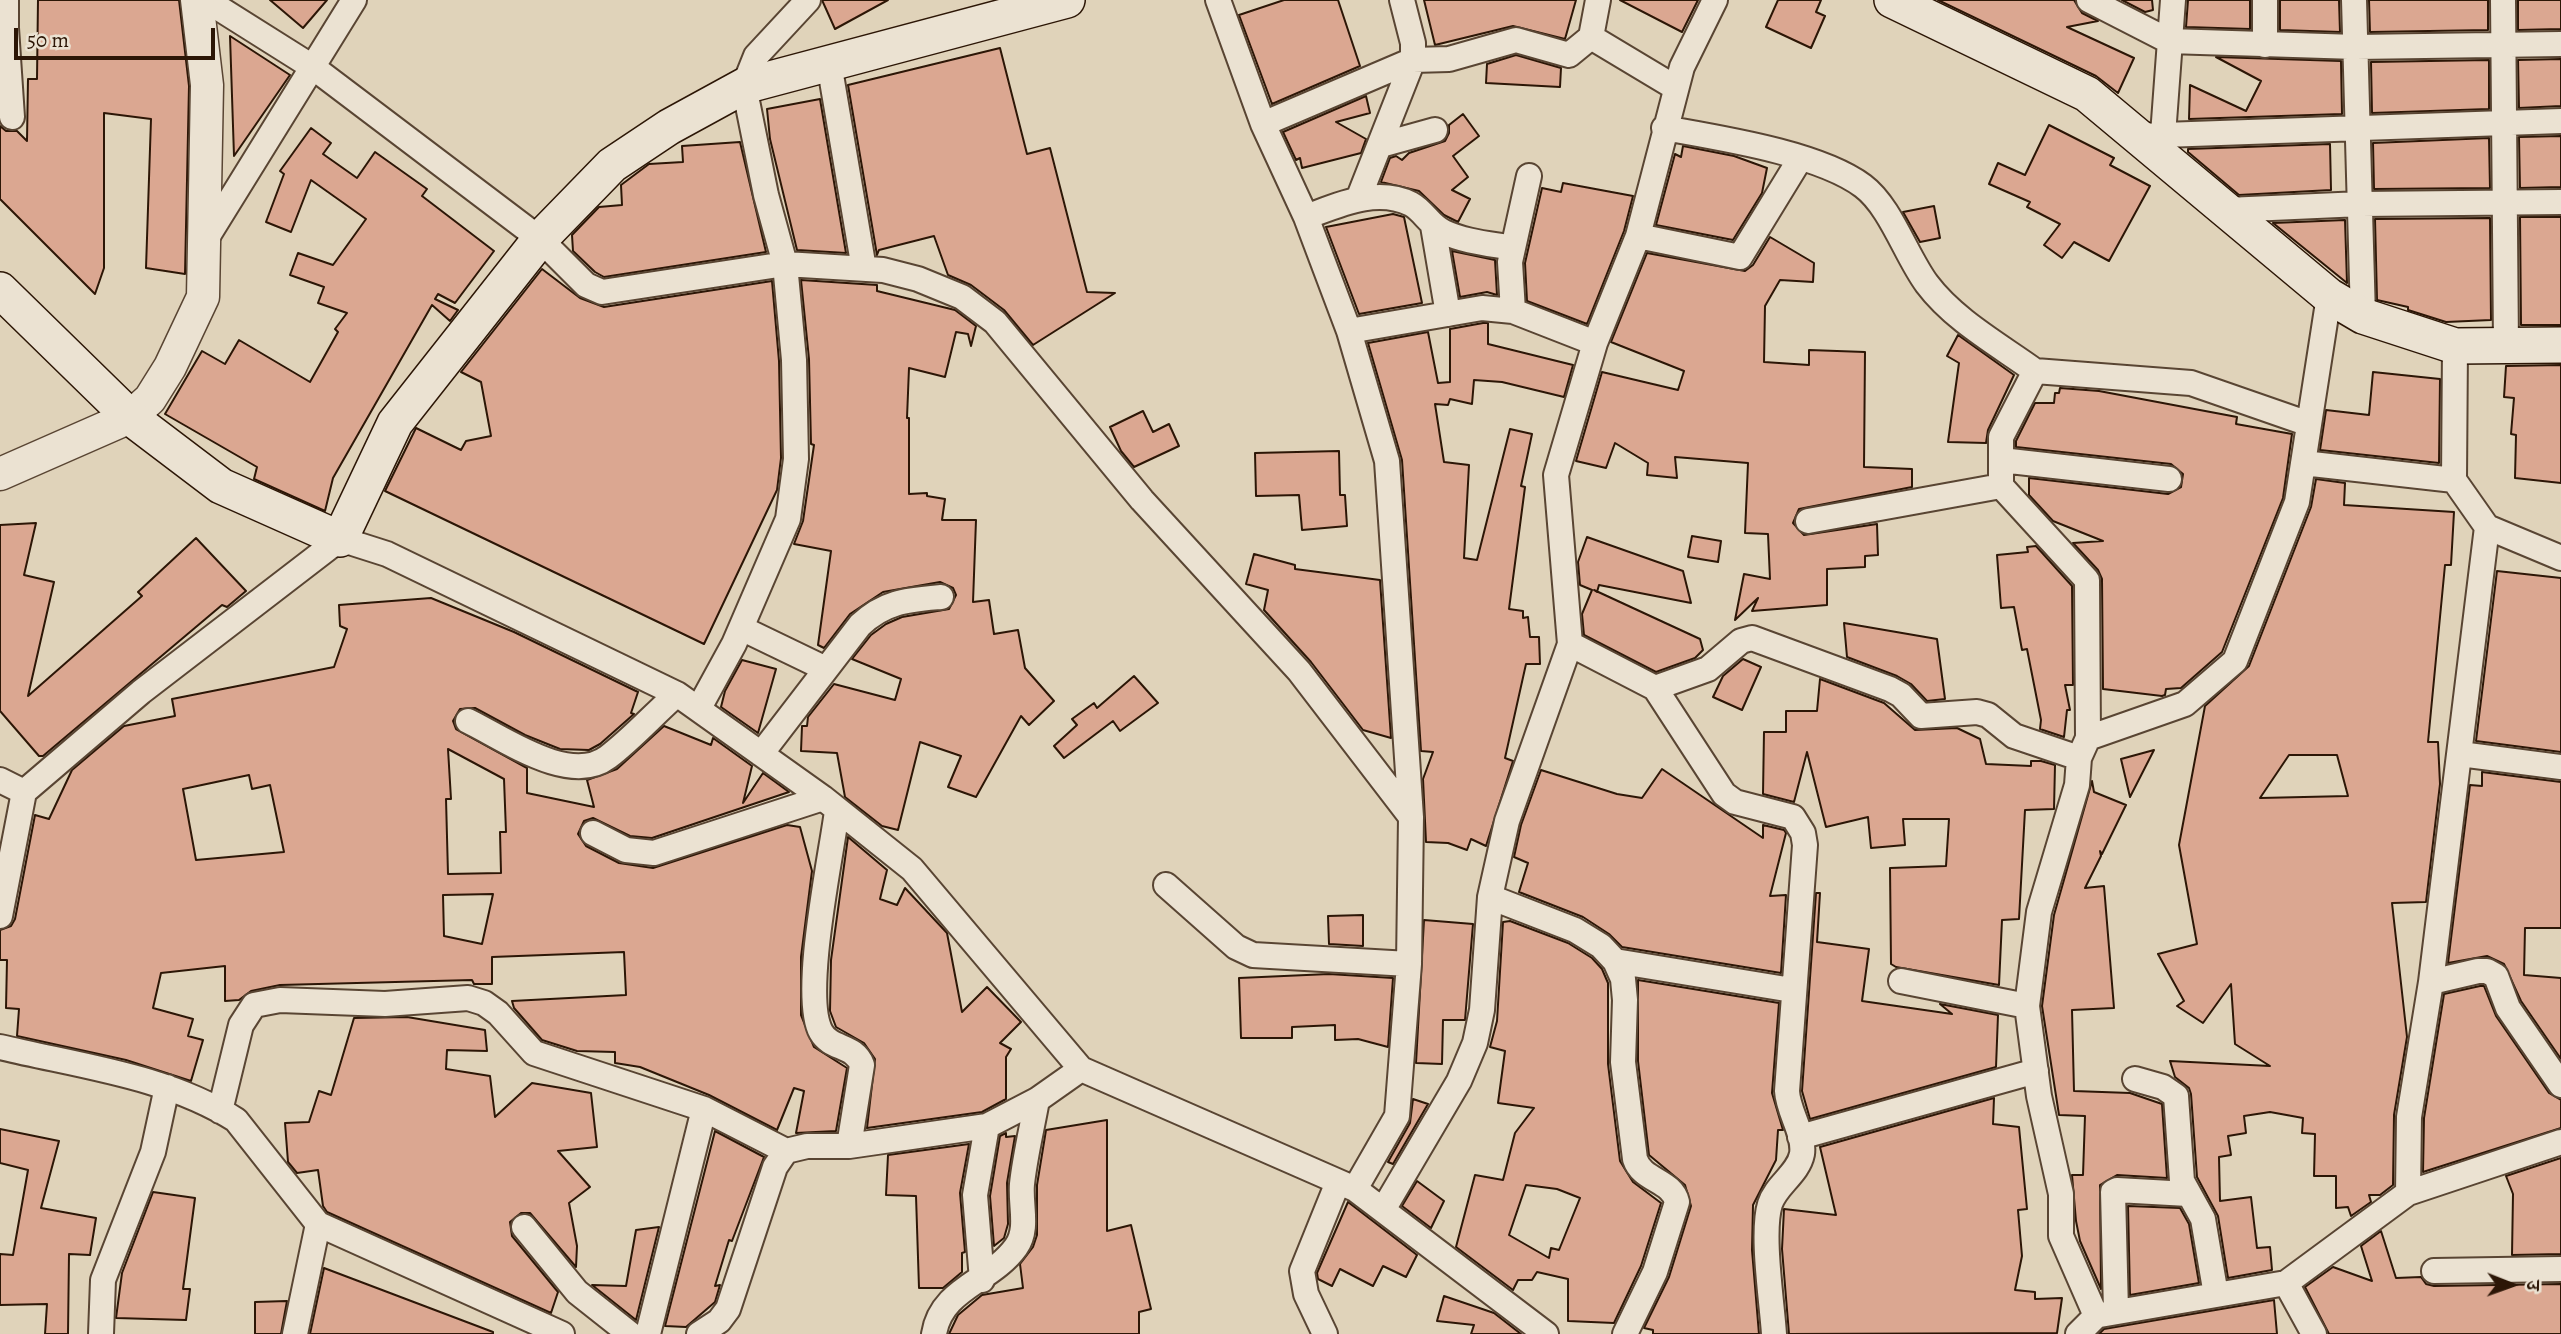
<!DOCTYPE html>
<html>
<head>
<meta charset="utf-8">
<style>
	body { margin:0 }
	#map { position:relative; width:2561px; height:1334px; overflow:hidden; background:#e0d3ba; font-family:Alegreya,"Noto Serif Devanagari",serif }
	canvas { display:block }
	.north { position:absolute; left:2477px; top:1250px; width:70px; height:70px; -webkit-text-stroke:5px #ebe2d2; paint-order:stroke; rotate:91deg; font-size:19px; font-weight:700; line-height:28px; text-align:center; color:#2c1606 }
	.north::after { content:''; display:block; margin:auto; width:24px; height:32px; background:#2c1606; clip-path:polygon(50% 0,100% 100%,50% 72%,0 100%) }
	.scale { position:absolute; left:14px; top:28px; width:201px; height:32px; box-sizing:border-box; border:4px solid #2c1606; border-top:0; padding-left:9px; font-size:21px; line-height:24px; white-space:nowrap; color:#2c1606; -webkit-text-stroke:5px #ebe2d2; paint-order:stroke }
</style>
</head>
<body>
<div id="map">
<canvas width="2561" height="1334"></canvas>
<div class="north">उ</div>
<div class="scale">50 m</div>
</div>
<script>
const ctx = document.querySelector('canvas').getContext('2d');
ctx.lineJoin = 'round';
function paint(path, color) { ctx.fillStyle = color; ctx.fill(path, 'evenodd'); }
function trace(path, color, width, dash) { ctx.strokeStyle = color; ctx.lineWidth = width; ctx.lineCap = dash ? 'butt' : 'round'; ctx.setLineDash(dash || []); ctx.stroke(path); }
const building = new Path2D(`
	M38 0H179L189 86 185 274 146 268 151 119 104 113V268L95 294 0 199V126L6 131H17L27 141 28 79H37Z
	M270 0H327L303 28Z
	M822 0H888L835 29Z
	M1284 0H1338L1360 66 1272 104 1239 15Z
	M1424 0H1576L1565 39 1513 26 1435 45Z
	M1620 0H1698L1682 32Z
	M1778 0H1821L1816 12 1825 16 1811 48 1766 27Z
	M1938 0H2074L2082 13 2098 21 2067 27 2134 58 2118 93 2096 76Z
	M2122 0H2152L2153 10 2145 12Z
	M2188 0H2250V29L2186 27Z
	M2280 0H2339L2340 32 2280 30Z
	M2369 0H2488V30L2370 32Z
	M2518 0H2561V29L2518 30Z
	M230 36 290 75 234 156Z
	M1000 48 1027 154 1050 148 1087 292 1115 293 1033 345 1004 310 971 285 948 275 934 236 879 250 877 255 848 85Z
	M1516 55 1561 68 1560 87 1486 83 1487 64Z
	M2216 57 2341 61 2342 114 2189 119 2190 85 2246 111 2261 81Z
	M2561 59V106L2519 108 2518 60Z
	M2489 60V109L2372 113 2371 62Z
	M1366 96 1370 113 1336 122 1366 139 1361 153 1302 168 1300 158 1296 160 1283 132Z
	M820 99 846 253 797 250 770 139 767 109Z
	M1463 114 1479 136 1453 156 1468 177 1452 190 1470 199 1458 222 1444 215 1419 191 1381 182 1390 158 1396 156 1402 160 1409 153 1445 141 1449 133V125Z
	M2049 125 2114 158 2110 165 2150 186 2109 261 2074 242 2062 258 2044 245 2060 224 2027 207 2030 202 1989 184 1998 163 2025 175Z
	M311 128 331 143 323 154 357 178 375 152 427 189 422 196 494 251 455 303 438 294 435 299 458 310 450 321 432 305 333 478 325 511 254 479 257 467 165 414 202 351 225 364 239 340 310 382 338 332 335 329 347 313 318 303 324 287 290 275 298 253 333 265 366 219 311 180 291 232 266 222 284 174 280 171Z
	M2561 136V187L2520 188 2519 137Z
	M2489 138 2490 188 2374 189 2373 143Z
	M740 142 766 252 604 277 595 272 573 251 572 235 599 207 622 205 621 185 649 164 683 162 682 146Z
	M2330 144 2331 190 2239 195 2188 152V149Z
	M1683 146 1734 156 1767 168 1762 193 1733 240 1656 225 1675 154 1681 157Z
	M1563 183 1633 196 1624 231 1587 324 1527 301 1525 263 1542 188 1561 192Z
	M1934 206 1940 238 1920 242 1903 212Z
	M1393 214 1404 217 1422 303 1359 314 1326 227Z
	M2520 217H2561V325H2521Z
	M2490 218 2491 320 2446 322 2408 310V307L2377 300 2375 219Z
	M2345 220 2347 283 2273 223Z
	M1770 237 1814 263 1813 282 1780 280 1765 306 1764 362 1809 365V350L1865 352 1864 467 1912 469V487L1799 509 1793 523 1804 535 1877 524 1878 555 1865 556V567L1827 569V605L1752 611 1758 598 1735 620 1744 574 1770 579 1768 534 1745 533 1748 463 1675 457 1677 478 1647 475 1648 463 1615 443 1606 468 1576 461 1602 372 1678 390 1684 371 1611 342 1647 253 1745 271 1753 265Z
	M1452 251 1495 260 1497 295 1487 292 1460 297Z
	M542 269 580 298 604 307 772 281 779 361 781 458 777 490 704 644 385 491 416 428 461 450 466 441 491 436 481 382 461 372Z
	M801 280 877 285V291L955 310 976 326 971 346 968 334 956 332 945 377 909 368 907 418H909V494L927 493V496L945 499 942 520H976L973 602 989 600 994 634 1018 630 1025 668 1054 701 1029 725 1021 716 976 797 948 787 961 756 920 742 898 830 882 826 845 797 837 753 801 751 802 726H807L808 717 834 684 895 700 901 679 852 659 871 635 886 624 902 617 949 609 956 595 953 588 940 582 883 592 850 614 824 648 818 645 831 551 794 544 803 521 814 445 811 444 809 359Z
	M1483 323H1488V344L1573 365 1564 397 1502 382 1474 380 1472 404 1450 399 1448 405 1435 404 1444 462 1469 465 1464 558 1477 560 1510 429 1532 434 1521 486 1525 487 1509 609 1523 611V618L1528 617 1530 637H1539L1540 664H1526L1505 758 1513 761 1486 846 1471 839 1467 850 1448 843 1426 842 1423 779 1433 752 1421 751 1402 460 1368 343 1428 332 1438 383 1450 382V329Z
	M1958 335 2014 375 1988 430 1986 443 1948 442 1959 363 1947 356Z
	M2561 365V483L2515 478 2516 435 2511 434 2514 398 2504 397 2506 366Z
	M2373 372 2440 379 2439 463 2320 450 2326 410 2369 415Z
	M2060 388 2099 391 2237 417 2236 424 2292 434 2283 498 2222 652 2181 688 2166 689 2165 695 2162 696 2103 689 2102 579 2098 570 2073 543 2103 541 2053 521 2029 495V478L2168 494 2181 487 2183 474 2171 464 2016 447V441L2035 403H2054L2055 393H2059Z
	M1143 411 1153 432 1169 424 1179 446 1134 467 1121 451 1110 427Z
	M1339 451 1340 495H1345L1347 526 1302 530 1299 495 1256 496 1255 453Z
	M2316 479 2345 483 2344 505 2454 512 2451 565H2445L2428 742H2438L2440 784 2426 902 2392 903 2407 1037 2394 1115 2393 1185 2380 1195H2369L2371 1202 2351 1216 2348 1207 2336 1208V1176H2314L2315 1134 2302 1133 2303 1118 2270 1112 2244 1116 2246 1133 2228 1136 2231 1155 2219 1157 2220 1201 2251 1197 2257 1248 2270 1247 2272 1270 2228 1278 2218 1216 2197 1177 2191 1094 2189 1088 2175 1077 2170 1061 2270 1066 2235 1044 2231 984 2203 1023 2177 1006 2184 1001 2158 954 2197 944 2179 845 2205 706 2249 666 2311 507ZM2289 755H2337L2348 796 2260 798Z
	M36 523 24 575 54 582 28 696 142 596 138 592 196 538 246 591 227 607 222 605 43 756H39L0 711V525Z
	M1692 536 1721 541 1718 562 1688 557Z
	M1587 537 1683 571 1691 603 1599 585 1597 592 1594 590 1700 639 1703 650 1695 658 1656 672 1584 635 1582 614 1592 590 1580 585 1578 562Z
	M2036 546 2072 586 2073 685H2065L2070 710H2067L2064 737 2040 729 2041 720 2027 649 2022 650 2014 607 2001 608 1997 555 2028 552 2027 547Z
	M1254 554 1295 565V569L1380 580 1391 738 1363 730 1311 662 1264 610 1268 590 1246 584Z
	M2497 571 2561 578V752L2476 741Z
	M431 598 514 632 638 692 631 713 634 714 600 744 589 750 560 749 525 735 475 708 460 709 453 721 456 729 527 768V793L594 807 587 780 617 769 664 726 711 745 713 738 752 766 743 803 763 773 789 792 652 838 630 836 593 818 584 821 578 834 586 846 619 863 653 868 787 825 800 827 812 871 801 957V1015L814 1047 847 1068 836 1131 796 1133 804 1091 794 1088 777 1130 709 1095 640 1067 615 1063V1052L577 1051 542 1040 514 1008 512 1001 626 995 624 952 492 957V984H474L472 980 280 985 251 991 239 1000 225 1001V966L161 973 153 1008 193 1019 188 1036 203 1040 191 1081 126 1060 17 1036 19 1009 6 1008 7 960H0V930L11 926 15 919 35 815 49 819 72 770 124 726 175 716 172 699 334 667 347 629 340 626 339 605ZM448 749 504 779 506 832H500L501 873 448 874 446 799H451ZM249 775 252 789 270 785 284 852 196 860 183 789ZM493 894 482 944 444 936 443 895Z
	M1844 623 1937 639 1945 699 1927 701 1911 684 1897 676 1847 657Z
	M1743 659 1761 667 1742 710 1713 697 1723 676Z
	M742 660 776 669 758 733 721 707 725 691Z
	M1134 676 1158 703 1120 731 1113 721 1064 758 1054 746 1077 725 1072 719 1094 703 1097 708Z
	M1820 679 1884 703 1915 730 1957 728 1980 739 1986 764 2031 766V761H2041L2055 765 2054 809 2025 810 2019 919 2002 920 1999 985 1896 967 1891 964 1890 868 1946 866 1949 819H1903L1905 845 1871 848 1868 817 1826 827 1807 752 1794 802 1763 794 1764 732H1786V711H1817Z
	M2154 750 2130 797 2121 759Z
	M1662 769 1763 838V825L1784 830 1786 833 1770 896 1786 895 1781 973 1622 947 1609 934 1583 917 1519 892 1528 863 1514 857 1521 825 1541 770 1617 794 1642 798Z
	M2482 772 2561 782V928H2525L2524 975 2561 978V1059L2521 1001 2504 964 2487 956 2448 963 2470 785 2482 786Z
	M2092 781 2094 792 2126 805 2102 854 2100 851 2101 856 2085 888 2104 886 2114 1008 2072 1010 2074 1091 2130 1093 2162 1104 2167 1178 2117 1175 2100 1185 2101 1289 2080 1241 2076 1221 2072 1175H2083L2085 1116 2059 1115 2042 1006 2054 915Z
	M848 837 887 870 880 899 897 905 905 888 947 933 962 1012 987 987 1021 1022 1000 1043 1011 1049 1006 1057V1099L982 1112 867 1128 875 1059 864 1043 836 1027 830 1011 831 960Z
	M1816 893H1820L1817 942 1869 949 1862 1001 1952 1014 1940 1004 1998 1015 1996 1067 1810 1119 1802 1091Z
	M1363 915V946L1329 944 1328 916Z
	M1424 920 1473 924 1465 1020H1443L1442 1064 1416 1063Z
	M1510 921 1568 943 1592 958 1602 969 1608 983V1064L1620 1161 1633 1182 1661 1203 1641 1266 1614 1323 1568 1321V1279L1537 1272 1532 1280H1518L1513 1290 1456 1247 1475 1175 1503 1180 1515 1133 1534 1108 1498 1103 1505 1051 1490 1047 1497 1021 1503 922ZM1526 1185 1557 1189 1580 1198 1559 1250 1551 1248 1549 1258 1509 1235Z
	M1329 974 1393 978 1388 1047 1358 1039 1335 1040V1025L1292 1027V1038H1241L1239 978Z
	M1638 980 1779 1003 1772 1093 1783 1130H1778L1776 1160 1753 1205 1752 1250 1759 1334H1653V1330L1644 1328 1669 1277 1691 1206 1685 1185 1649 1155 1638 1061Z
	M2480 986H2484L2496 1016 2549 1093 2561 1100V1128L2423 1172 2424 1118 2444 994Z
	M407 1017 485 1030 487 1051 447 1050 446 1069 490 1076 495 1117 532 1083 591 1093 597 1147 558 1151 590 1187 569 1203 577 1246 576 1267 530 1213H521L510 1222 512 1236 558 1292 551 1313 327 1212 323 1206 318 1170 297 1173 288 1162 285 1123 309 1122 319 1091 331 1095 354 1018Z
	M1994 1098 1993 1124 2019 1127 2027 1209 2018 1210 2022 1256 2015 1290 2035 1292V1299L2062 1298 2057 1333 1789 1334 1782 1249 1784 1209 1836 1215 1820 1147Z
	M1413 1099 1428 1104 1393 1164 1388 1162 1410 1123Z
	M1107 1120V1231L1131 1225 1151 1309 1139 1312V1334H949L958 1315 982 1295 1023 1288 1020 1264 1033 1247 1037 1235V1185L1046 1130Z
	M0 1129 59 1141 41 1208 96 1218 90 1255 69 1254 68 1334H45L47 1304 0 1305V1254L13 1255 28 1170 0 1163Z
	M715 1131 764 1157 732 1241 729 1240 715 1286 720 1285 715 1302 686 1327 665 1326Z
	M1006 1133V1137L1015 1136 1007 1183 1008 1224 1004 1238 994 1246 990 1196 1000 1136Z
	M969 1144 960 1193 965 1252 962 1253V1272L943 1288H919L916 1196 886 1195 888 1155Z
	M2561 1158V1254L2512 1255 2513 1194 2506 1176Z
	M1417 1181 1444 1201 1431 1228 1402 1206Z
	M153 1192 195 1198 183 1289H190L186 1320 116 1318 122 1273Z
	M1348 1202 1417 1255 1406 1277 1383 1266 1373 1286 1340 1269 1332 1286 1318 1279 1317 1273Z
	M2128 1206 2180 1208 2189 1224 2199 1283 2130 1295Z
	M659 1227 636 1320 592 1285 626 1286 636 1230Z
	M2381 1231 2396 1278 2421 1277 2426 1284 2434 1286 2561 1284V1334H2329L2305 1287 2333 1267 2372 1281 2361 1246Z
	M324 1268 493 1332V1334H310Z
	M1444 1296 1494 1313 1521 1334H1471L1474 1325 1437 1321Z
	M2274 1300 2277 1334H2099L2104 1329Z
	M287 1301 281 1334H255V1302Z`);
paint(building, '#dba791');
trace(building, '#2c1606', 2);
const minor = new Path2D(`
	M206 0 314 68 540 239 586 285 602 292 785 264 883 270 918 279 962 297 995 322 1142 500 1299 671 1411 817
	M1218 0 1263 124 1306 217 1349 331 1387 461 1411 817 1409 964 1397 1116 1355 1189
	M2089 0 2169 41 2356 47 2561 44
	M2354 0 2363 316
	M2503 0 2506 344
	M0 28H6V0
	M6 28 12 117
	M1591 37 1676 88
	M2265 45V0
	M829 63 864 269
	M1263 124 1413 60 1449 59 1516 40 1569 55 1591 37 1598 0
	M1664 128C1719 138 1819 153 1863 186 1891 207 1906 256 1927 284 1954 320 1999 345 2035 371
	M2163 135 2173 0
	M2135 136 2561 121
	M1381 145 1435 130
	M1359 197 1413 60V43L1402 0
	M2227 210 2361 204 2561 202
	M1306 217C1339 205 1376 187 1411 204 1424 211 1430 226 1444 232 1465 242 1491 244 1513 248
	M1433 226 1448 314
	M1638 236 1740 257 1800 159
	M206 239 354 0
	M1513 311 1510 262 1529 176
	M1349 331 1482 308 1513 311 1595 343
	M2001 460 2169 479
	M2303 463 2454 480
	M1808 521 2001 486
	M2487 527 2561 558
	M741 628 826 669
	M1570 644 1655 688 1724 794 1735 802 1793 817 1803 833 1805 845 1787 1091C1788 1112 1805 1134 1802 1154 1798 1174 1776 1185 1770 1204 1761 1233 1772 1302 1774 1334
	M1655 688 1708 669 1741 641 1752 638 1890 689 1901 695 1921 716 1977 712 1988 715 2014 736 2079 758
	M699 708 734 644 788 519 796 459 794 360 785 264 766 195 744 86 756 56 808 0
	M468 721C505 739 570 786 608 757 633 738 654 714 677 694
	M2088 738 2185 704 2235 661 2297 502 2329 296
	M761 754 860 625C885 601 908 600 941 597
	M2460 754 2561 767
	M0 780 24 792
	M837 811C831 857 801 996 821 1032 831 1050 854 1044 862 1065L849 1146
	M593 833 626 850 654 853 823 798
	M1166 885 1236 947 1253 955 1409 964
	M1490 897 1575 930 1601 946 1615 961 1623 979 1625 1000 1623 1062 1635 1159C1642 1181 1672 1180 1677 1202L1655 1272 1625 1334
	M0 916 24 792 141 692 340 539 387 554 677 694 823 798 912 869 1081 1069 1355 1189 1546 1334
	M1615 961 1792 990
	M1901 981 2027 1006
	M2431 982 2478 971H2487L2496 976 2508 1008 2561 1085
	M0 1047C79 1066 167 1076 236 1120L318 1224 562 1334
	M2135 1079 2163 1087 2176 1096 2182 1181 2203 1219 2216 1295
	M220 1111 241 1025 254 1005 280 1000 385 1004 468 998 484 1003 498 1013 534 1053 704 1109 786 1151
	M1800 1137 2036 1071
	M2408 1193 2409 1117 2431 982 2487 527 2454 480 2455 346
	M1383 1210 1459 1081 1475 1043 1482 1010 1490 897 1507 821 1570 644 1556 475 1595 343 1638 236 1682 67 1715 0
	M524 1227 577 1292 630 1334
	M2434 1271 2561 1269
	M982 1280 975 1195 987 1126
	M2116 1311 2113 1192 2117 1190 2188 1194
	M2100 1315 2286 1283
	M101 1334 103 1280 153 1152 167 1087
	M295 1334 318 1224
	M648 1334 704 1109
	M699 1334 719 1321 728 1309 775 1167 786 1151 807 1146H849L987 1126 1037 1100 1081 1069
	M934 1334C941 1288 991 1282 1016 1247 1029 1229 1020 1205 1022 1184 1025 1156 1032 1128 1037 1100
	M1325 1334 1306 1294 1302 1271 1338 1182
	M2078 1334 2096 1316 2061 1236V1194L2039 1096 2027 1006 2039 912 2077 785 2079 758 2088 738 2087 580 2001 486V437L2035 371 2191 383 2309 424
	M2314 1334 2286 1283 2408 1193 2561 1142`);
const tertiary = new Path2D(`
	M0 474 130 417 150 399 170 367 203 297 207 85 197 0`);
const secondary = new Path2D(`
	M1892 0 2087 94 2329 296 2363 316 2455 346 2561 345
	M0 290 130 417 221 486 340 539 395 423 540 239 612 165 669 127 744 86 1067 0`);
trace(minor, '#594533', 28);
trace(tertiary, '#594533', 35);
trace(secondary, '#2c1606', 38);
trace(minor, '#ebe2d2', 24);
trace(tertiary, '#ebe2d2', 32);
trace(secondary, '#ebe2d2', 35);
</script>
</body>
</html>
